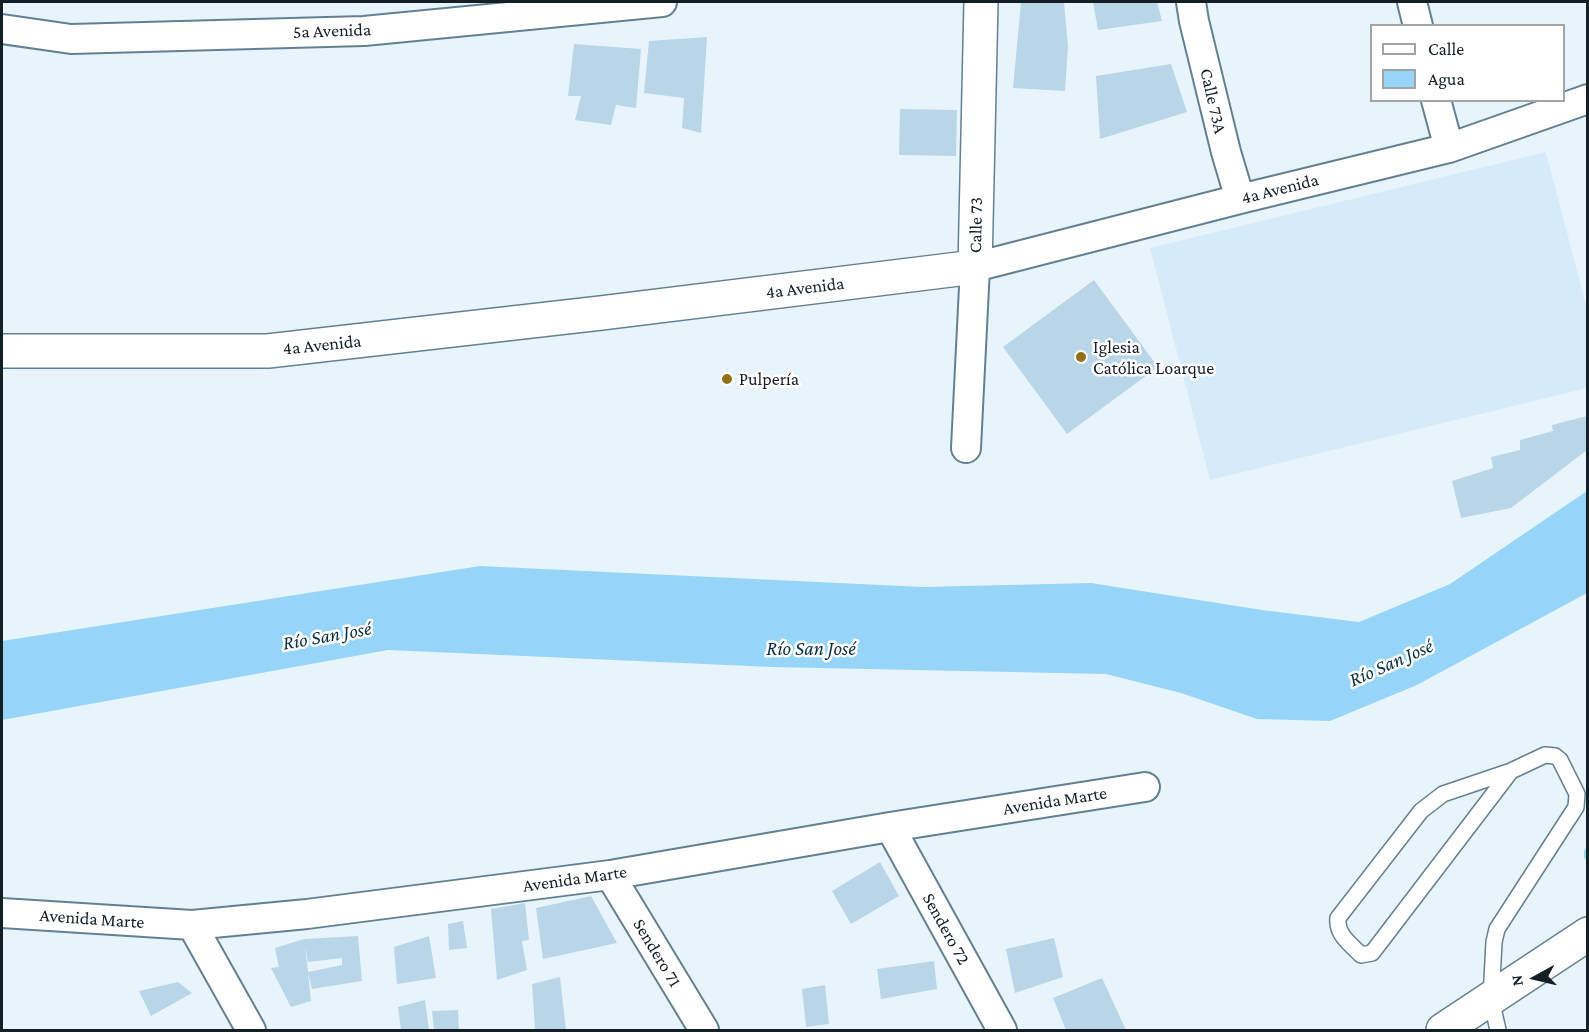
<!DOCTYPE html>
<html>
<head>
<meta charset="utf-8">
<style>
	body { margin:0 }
	#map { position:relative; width:1589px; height:1032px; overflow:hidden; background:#e8f4fc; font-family:"Crimson Pro",serif }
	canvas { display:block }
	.frame { position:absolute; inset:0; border:3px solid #141f25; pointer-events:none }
	.legend { position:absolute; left:1370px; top:24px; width:195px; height:78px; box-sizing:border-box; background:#fff; border:2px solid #a1a5a8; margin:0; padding:8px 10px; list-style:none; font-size:18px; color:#141f25 }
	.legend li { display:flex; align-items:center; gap:12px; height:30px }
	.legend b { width:30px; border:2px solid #a1a5a8 }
	.north { position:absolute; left:1505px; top:948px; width:60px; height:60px; -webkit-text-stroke:4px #fff; paint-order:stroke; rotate:262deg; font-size:16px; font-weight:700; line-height:24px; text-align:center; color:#141f25 }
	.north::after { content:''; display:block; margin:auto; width:21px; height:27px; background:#141f25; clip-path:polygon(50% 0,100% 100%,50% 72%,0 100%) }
</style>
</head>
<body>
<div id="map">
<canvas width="1589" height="1032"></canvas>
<div class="frame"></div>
<ul class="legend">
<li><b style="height:8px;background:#fff"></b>Calle</li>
<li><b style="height:16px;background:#97d5f8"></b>Agua</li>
</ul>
<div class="north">N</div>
</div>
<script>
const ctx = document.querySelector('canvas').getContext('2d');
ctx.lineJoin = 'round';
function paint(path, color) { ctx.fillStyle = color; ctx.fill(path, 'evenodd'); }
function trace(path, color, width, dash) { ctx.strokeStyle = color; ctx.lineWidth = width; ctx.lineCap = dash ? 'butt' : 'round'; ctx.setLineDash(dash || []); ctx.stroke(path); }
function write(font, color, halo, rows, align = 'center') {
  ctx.font = font + ' "Crimson Pro",serif'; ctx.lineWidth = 5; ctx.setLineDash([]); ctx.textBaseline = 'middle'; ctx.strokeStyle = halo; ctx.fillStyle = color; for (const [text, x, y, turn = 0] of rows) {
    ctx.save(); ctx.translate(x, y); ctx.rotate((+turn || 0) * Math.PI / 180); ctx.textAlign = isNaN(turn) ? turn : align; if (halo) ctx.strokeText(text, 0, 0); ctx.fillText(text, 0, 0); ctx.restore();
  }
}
paint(new Path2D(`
	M1546 152 1587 309V388L1210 480 1150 248Z`), '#d5ebf9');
paint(new Path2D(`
	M1587 491V593L1417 685 1330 721 1257 719 1181 693 1106 674 772 667 388 650 2 720V641L480 566 923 587 1091 583 1262 610 1359 622 1450 584Z`), '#97d5f8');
trace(new Path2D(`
	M1588 852V856`), '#97d5f8', 8);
paint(new Path2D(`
	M1021 2H1064L1068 46 1065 91 1013 88Z
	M1093 2H1157L1162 21 1098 30Z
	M707 37 701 133 682 128 684 98 644 93 649 41Z
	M574 44 641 49 636 108 616 105 611 125 575 120 581 96H568Z
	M1171 64 1187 112 1100 139 1096 76Z
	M900 109 957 110 956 156 899 155Z
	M1094 280 1158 367 1067 434 1003 347Z
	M1587 416V450L1511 508 1461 518 1452 481 1493 468 1491 457 1520 450V440L1553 431 1552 425Z
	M880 862 899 896 851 924 832 891Z
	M591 896 617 943 543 959 536 908Z
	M525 903 529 940 522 941 527 970 497 980 491 909Z
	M463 921 467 948 449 950 448 924Z
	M358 936 362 981 312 989 308 973 311 1001 291 1007 271 968 279 967 275 948 304 939ZM305 945 308 962 342 958V965L308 972Z
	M429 936 436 978 397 984 394 947Z
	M1054 938 1063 977 1015 993 1006 949Z
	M934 961 937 989 881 999 877 969Z
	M560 977 566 1030H535L532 984Z
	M1102 978 1126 1030H1066L1053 998Z
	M178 982 192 993 151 1016 139 991Z
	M825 985 829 1024 806 1027 802 989Z
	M425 1000 429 1030H401L398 1007Z
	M458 1010 459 1030H434L432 1011Z`), '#b8d6e8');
const service = new Path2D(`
	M1498 1030 1491 999 1494 942 1497 929 1576 807 1577 794 1560 760 1555 756 1545 755 1511 771 1443 794 1421 811 1338 918C1336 935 1351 944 1361 955L1372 953 1511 771`);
const minor = new Path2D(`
	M1191 2 1194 21 1226 152 1240 199
	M1412 2 1418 26
	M2 29 71 39 364 31 662 2
	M1436 100 1449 148
	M966 448 975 267 1240 199 1449 148 1588 99
	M890 827 1002 1030
	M610 875 704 1030
	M2 913 192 925 307 914 610 875 890 827 1145 787
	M192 925 251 1030`);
const tertiary = new Path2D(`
	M2 351H268L601 313 975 267 981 2`);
const trunk = new Path2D(`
	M1443 1030 1588 934`);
trace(service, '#648090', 18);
trace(minor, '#648090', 32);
trace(tertiary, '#648090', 36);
trace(trunk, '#648090', 36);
trace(service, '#fff', 15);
trace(minor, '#fff', 28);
trace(tertiary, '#fff', 33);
trace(trunk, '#fff', 33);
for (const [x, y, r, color] of [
	[1081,357,6,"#907318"],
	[727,379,6,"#907318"]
]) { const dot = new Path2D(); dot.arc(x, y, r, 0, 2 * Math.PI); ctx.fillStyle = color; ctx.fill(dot); trace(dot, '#fff', 2); }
write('18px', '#141f25', '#fff', [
	["5a Avenida",332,31,-2],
	["Calle 73A",1213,101,77],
	["4a Avenida",1280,189,-14],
	["Calle 73",976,225,-89],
	["4a Avenida",805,288,-7],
	["4a Avenida",322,345,-6],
	["Avenida Marte",1055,801,-9],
	["Avenida Marte",575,879,-8],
	["Avenida Marte",92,919,4],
	["Sendero 72",946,929,61],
	["Sendero 71",657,953,59]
]);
write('18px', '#141f25', '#fff', [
	["Iglesia",1093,347],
	["Católica Loarque",1093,368],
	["Pulpería",739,379]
], 'left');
write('italic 20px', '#0a2f41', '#fff', [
	["Río San José",327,636,-10],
	["Río San José",811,649],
	["Río San José",1391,663,-24]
]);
</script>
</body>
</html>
